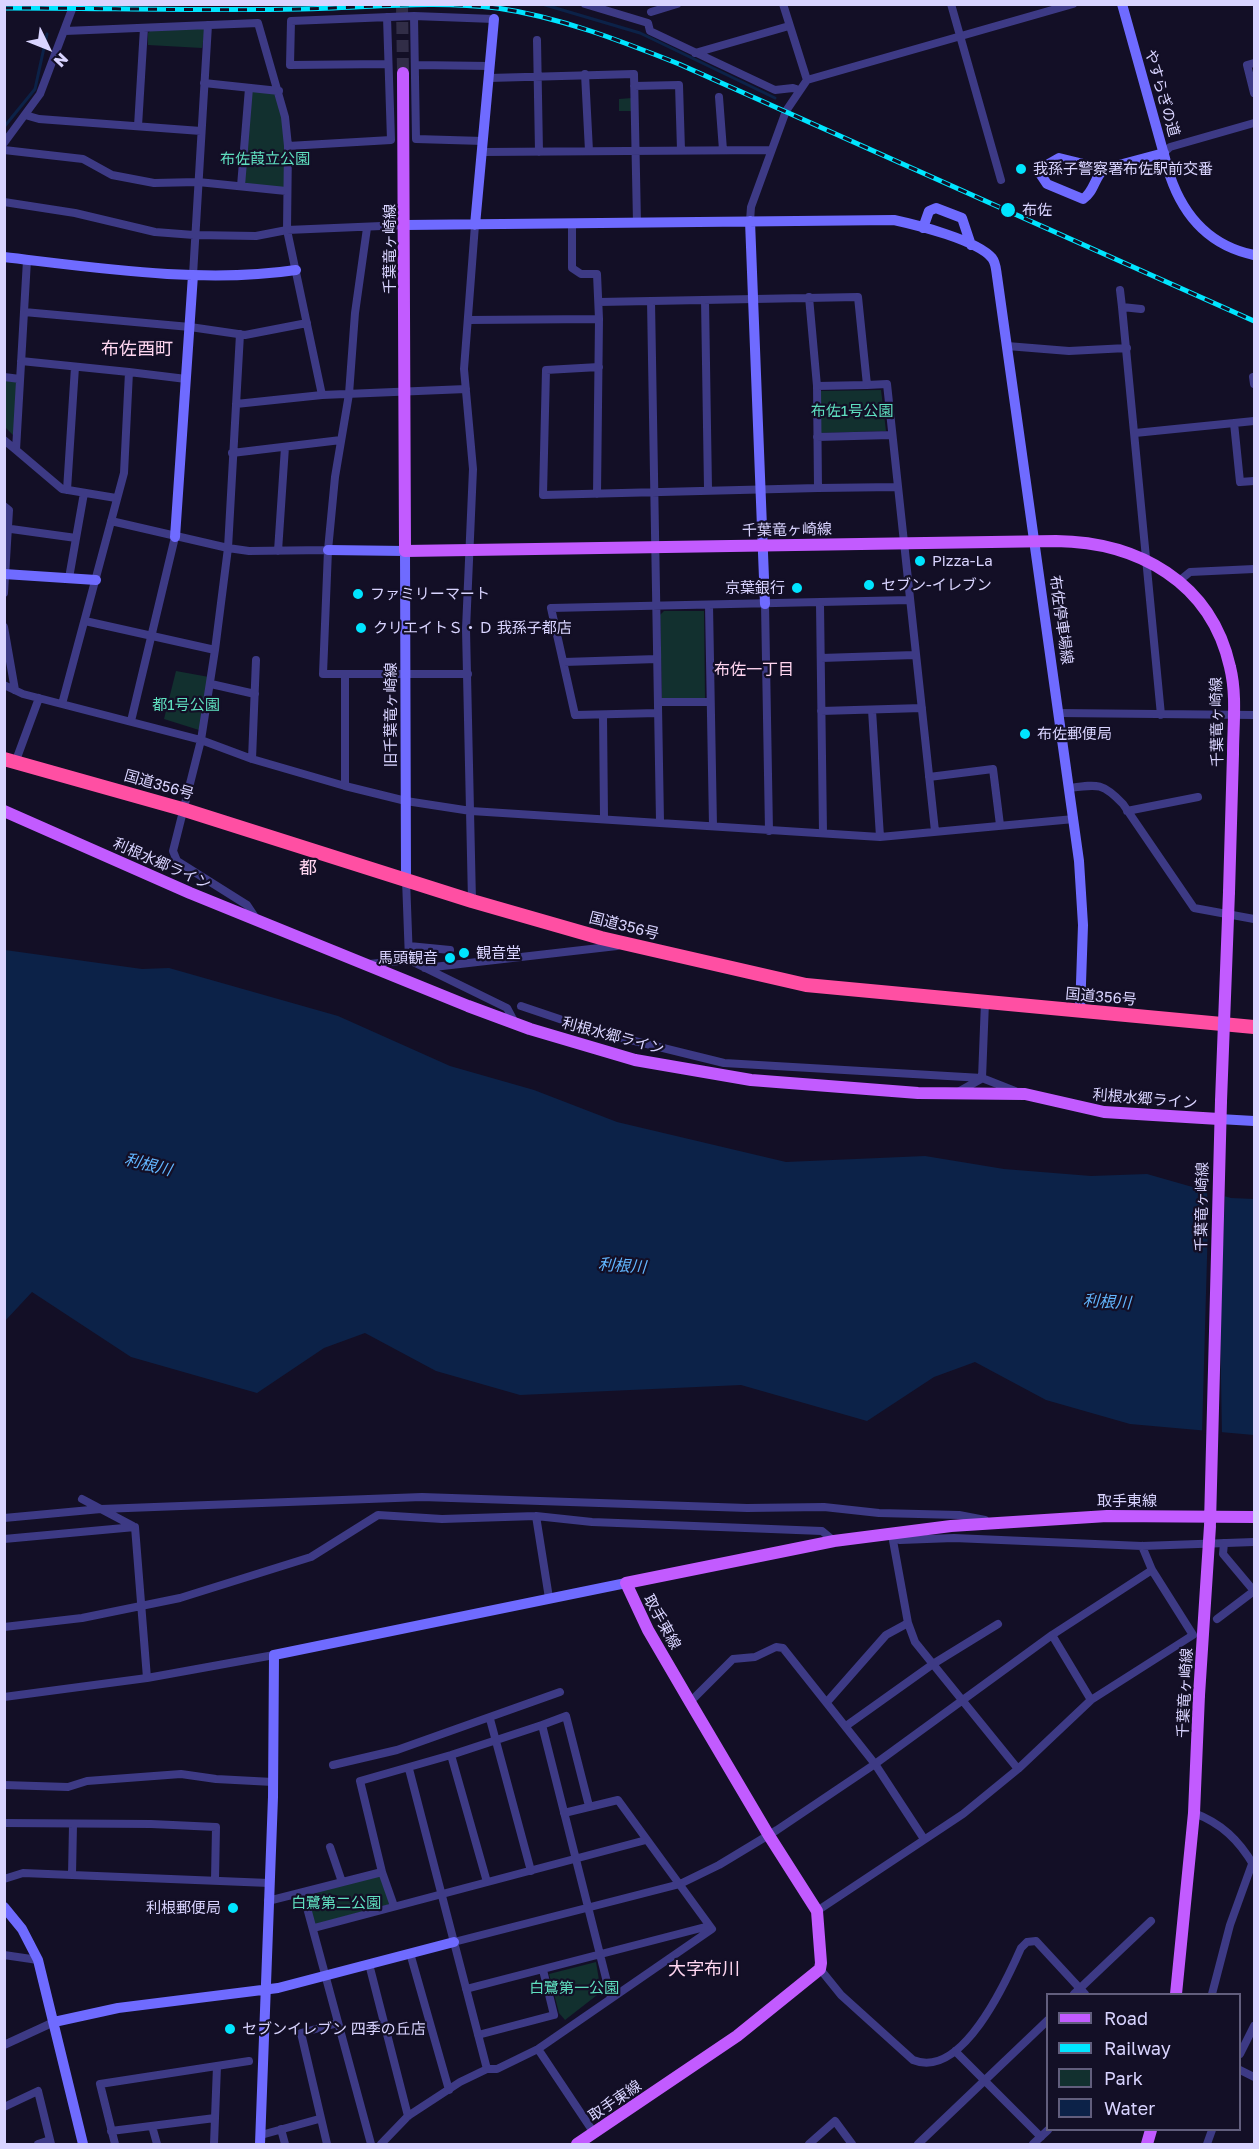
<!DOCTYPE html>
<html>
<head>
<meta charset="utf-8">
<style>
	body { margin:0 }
	#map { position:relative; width:1259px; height:2149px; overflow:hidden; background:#130f26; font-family:"Golos Text",sans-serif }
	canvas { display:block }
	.frame { position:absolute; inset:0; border:6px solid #d9d4ff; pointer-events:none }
	.legend { position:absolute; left:1046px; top:1993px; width:195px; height:138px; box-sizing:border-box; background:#130f26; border:2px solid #625e7d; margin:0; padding:8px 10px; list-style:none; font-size:18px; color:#d9d4ff }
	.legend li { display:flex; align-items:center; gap:12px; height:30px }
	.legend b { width:30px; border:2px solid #625e7d }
	.north { position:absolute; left:18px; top:18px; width:60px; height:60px; -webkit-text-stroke:4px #130f26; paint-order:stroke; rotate:133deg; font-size:16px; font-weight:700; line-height:24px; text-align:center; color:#d9d4ff }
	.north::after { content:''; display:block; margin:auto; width:21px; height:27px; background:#d9d4ff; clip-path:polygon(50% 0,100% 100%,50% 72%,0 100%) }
</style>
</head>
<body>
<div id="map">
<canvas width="1259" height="2149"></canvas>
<div class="frame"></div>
<ul class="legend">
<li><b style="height:8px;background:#c25bff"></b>Road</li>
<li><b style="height:8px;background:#00e5ff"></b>Railway</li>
<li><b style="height:16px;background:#12302f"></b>Park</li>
<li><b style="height:16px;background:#0c2248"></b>Water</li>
</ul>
<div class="north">N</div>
</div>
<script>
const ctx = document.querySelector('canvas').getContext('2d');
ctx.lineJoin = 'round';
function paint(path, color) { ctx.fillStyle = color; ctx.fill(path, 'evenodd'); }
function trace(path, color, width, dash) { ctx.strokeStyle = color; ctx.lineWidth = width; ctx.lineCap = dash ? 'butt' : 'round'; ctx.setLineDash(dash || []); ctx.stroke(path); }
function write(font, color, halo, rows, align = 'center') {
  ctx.font = font + ' "Golos Text","Noto Sans JP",sans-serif'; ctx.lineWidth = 4.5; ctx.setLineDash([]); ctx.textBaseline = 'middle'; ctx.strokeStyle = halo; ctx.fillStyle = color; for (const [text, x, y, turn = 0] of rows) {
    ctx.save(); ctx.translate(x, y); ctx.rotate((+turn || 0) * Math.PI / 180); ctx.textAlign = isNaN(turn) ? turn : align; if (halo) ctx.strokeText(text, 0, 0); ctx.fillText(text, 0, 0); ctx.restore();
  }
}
paint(new Path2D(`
	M152 29H205L202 48 148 45V33Z
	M249 88 279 91 285 117 286 191 241 186Z
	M632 98V111H619V99Z
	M5 379 18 380 14 436 5 427Z
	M881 390 886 431 820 433V391Z
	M664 611H704L705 699 662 700 660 615Z
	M176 671 209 677 199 730 164 719Z
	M381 1875 391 1904 313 1925 307 1893Z
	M596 1962 601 1992 565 2020 559 2013 549 1974Z`), '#12302f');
paint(new Path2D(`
	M5 950 142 969 169 968 338 1016 450 1066 534 1090 617 1122 786 1162 925 1156 1004 1169 1091 1176 1147 1174 1231 1198 1254 1199V1435L1130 1424 1046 1400 975 1362 934 1377 867 1421 741 1385 520 1395 436 1371 365 1333 324 1348 257 1393 131 1357 32 1292 5 1321Z`), '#0c2248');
paint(new Path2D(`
	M1207 1188 1225 1193 1220 1322 1222 1435 1202 1433 1208 1223Z`), '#130f26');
trace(new Path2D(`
	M542 4 640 33 775 98
	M4 127 35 89 47 34`), '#0c2248', 3);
trace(new Path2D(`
	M402 4 403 73`), '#312d47', 12, [12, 6]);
trace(new Path2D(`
	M585 4 648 23 650 31 775 90 793 88 799 90
	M783 4 807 80
	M951 4 1001 180
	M651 12 677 4
	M414 16 416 139 483 141
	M65 31 258 23 285 117 288 146 287 230 322 395 466 389
	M537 40 539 152
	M695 53 789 26
	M1254 63 1247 65 1254 93
	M387 64 290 65 291 21 414 16 494 19
	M415 65 490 66
	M585 74 589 151
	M489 78 634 74 637 223
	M204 83 279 91
	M634 86 679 85 681 150
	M719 97 723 150
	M25 115 39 119 201 131
	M138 126 144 28
	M4 143 40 94 74 4
	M288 146 391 140 387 17
	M4 150 83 159 112 175 154 183 198 182 286 191
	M483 152 771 150
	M1164 153 1170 147 1254 123
	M241 186 249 88
	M4 202 75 213 155 232 194 235 256 236 287 230 405 225
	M750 221 751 207 786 111 807 80 1073 4
	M367 228 355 313 349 394 335 477 328 550 323 674H468
	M193 275 208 25
	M1120 290 1122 307 1141 309
	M809 297 817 386
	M705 300 708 489
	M599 302 651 301
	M1122 307 1161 715
	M24 312 190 327 245 335 307 323
	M468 320 599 319 597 274H581L572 268V225
	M240 334 228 548 215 650 201 740 173 851 177 861 247 905 257 920
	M1007 346 1069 351 1127 348
	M21 361 129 372
	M599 367 546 370 543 495 818 488
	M4 377 20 379
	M1253 377 1254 384
	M867 385 817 386 818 488 898 487
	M236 404 322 395
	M1234 423 1240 482 1254 481
	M1135 433 1254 421
	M817 437 891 435
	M4 440 16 450 27 260
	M16 450 62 489 116 498
	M232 453 341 440
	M67 490 75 367
	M597 494 599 319
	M4 506 9 510 4 593
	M111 521 228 548 249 551 328 550
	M4 528 76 538
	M278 551 285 447
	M69 578 84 493
	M1179 581 1190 572 1254 569
	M765 604 769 831
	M820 604 823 833
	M709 605 713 826
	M85 621 215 650
	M4 627 15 690
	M821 658 915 655
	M564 662 657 659
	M211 684 255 694
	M4 685 23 694 201 740 252 759 345 786 406 801 471 811 880 837 1074 819
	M658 702H710
	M62 704 124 473 129 372 186 379
	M872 710 880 837
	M821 711 922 708
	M658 713 575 715 551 608 910 600
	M1059 713 1254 715
	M603 715 604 818
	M131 721 175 537
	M252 759 256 660
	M15 763 39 698
	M929 777 993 769 1000 825
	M345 786V675
	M1070 788C1098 784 1103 783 1123 804L1194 908 1254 919
	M1127 811 1198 797
	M660 821 651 301 858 297 867 385 887 384 935 831
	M406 879 409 960
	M472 901 466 629 473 469 464 369 475 225
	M409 946 450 950
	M369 964 409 960 507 1008 515 1023
	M425 968 617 946
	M521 1006 598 1032 724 1063 982 1078 1015 1091
	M982 1078 985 1002
	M958 1092 981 1079
	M82 1499 133 1526
	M536 1516 549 1598
	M4 1518 101 1509 422 1497 747 1508 824 1507 879 1513 959 1515 985 1520
	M892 1535 900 1540 954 1538 1142 1546 1254 1542
	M892 1535 908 1623 915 1642 1018 1769
	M4 1539 135 1527 147 1678
	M1217 1619 1254 1591 1223 1554 1224 1543
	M4 1627 82 1618 180 1598 311 1557 378 1515 442 1519 536 1516 592 1522 822 1531 834 1541
	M1052 1635 1091 1700
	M4 1697 147 1678 274 1655
	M690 1702 733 1659 755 1657 776 1647 783 1648 875 1764 924 1839
	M827 1702 886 1635 908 1623
	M490 1719 531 1871
	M542 1725 566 1716 589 1806
	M846 1726 933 1664 998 1624
	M451 1755 487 1882
	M333 1765 397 1750 560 1692
	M409 1769 487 2069
	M4 1785 68 1787 87 1781 181 1774 216 1779 273 1782
	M1194 1813C1221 1823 1239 1840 1254 1866
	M4 1823 151 1824 216 1827 215 1880
	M330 1847 342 1882
	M382 1872 394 1906
	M72 1875 73 1825
	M4 1879 23 1873 269 1883
	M303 1893 371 2144
	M268 1901 382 1872 360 1781 451 1755 542 1725 611 1998
	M817 1911 963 1814 1018 1769 1091 1700 1193 1635 1152 1570 1142 1546
	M314 1928 646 1840
	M454 1942 680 1884 719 1865 777 1830 875 1764 1052 1635 1152 1570
	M410 1953 449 2090
	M4 1955 38 1960
	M369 1964 408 2116
	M820 1969 841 1995 913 2060C962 2080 1006 1982 1021 1948L1027 1942 1036 1941 1085 1994
	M466 1989 709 1926
	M1074 1994 1151 1921
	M1212 1994 1230 1925 1252 1864
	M478 2035 554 2015 543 1970
	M4 2045 54 2022
	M538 2049 594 2133
	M955 2051 1041 2137
	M1240 2054 1254 2026
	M1240 2070 1254 2077
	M4 2107 38 2091 51 2144
	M152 2126 157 2144
	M281 2129 285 2144
	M111 2131 215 2118
	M261 2135 319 2119
	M38 2144 50 2140
	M115 2144 100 2084 249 2061
	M214 2144 217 2066
	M327 2144 301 2033 338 2023
	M381 2144 408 2116 460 2082 487 2069H497L538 2049 712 1929 618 1800 564 1813
	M809 2144 835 2121 852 2144
	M918 2144 1048 2020
	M1033 2144 1048 2130
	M1207 2144 1212 2130`), '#3d3a85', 8);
trace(new Path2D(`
	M1122 4 1170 176C1184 217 1211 246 1254 255
	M1104 169C1094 178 1094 192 1083 199L1047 184 1041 175 1045 166 1059 158 1104 169 1164 153
	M750 221 765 604
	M405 225 894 220C917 225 977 240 992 258 996 263 996 270 997 276L1079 861 1083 925 1080 1012
	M475 225 494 19
	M923 228 929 211 936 208 962 218 971 245
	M4 257C98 268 203 284 296 270
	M175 537 193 275
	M328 550 405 551 406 879
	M4 574 96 580
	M1219 1119 1254 1121
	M4 1907 22 1929 38 1960 83 2144
	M54 2022 118 2008 278 1988 454 1942
	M260 2144 273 1797 274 1655 626 1583`), '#6f6bff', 10);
trace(new Path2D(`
	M403 73 405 551 1056 541C1138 542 1211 582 1230 667 1237 695 1233 726 1233 754 1232 800 1230 846 1229 892
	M4 811 190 893 468 1006 530 1029 635 1060 751 1080 918 1093 1025 1094 1104 1112 1219 1119
	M1210 1523 1221 1101
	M1176 1994 1194 1813 1199 1695
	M577 2144 737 2036 820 1969 821 1963 817 1911 768 1834 690 1702 648 1630 626 1583 834 1541 951 1526 1107 1516 1254 1517
	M1147 2144 1151 2130`), '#c25bff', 12);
trace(new Path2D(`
	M4 759 182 809 472 901 601 938 806 985 1254 1027`), '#ff4fa3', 14);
const rail = new Path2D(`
	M4 8C103 8 202 11 301 9 365 8 433 0 497 8 560 17 621 41 679 64L1254 321`);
trace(rail, '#00e5ff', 5);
trace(rail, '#130f26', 3, [9]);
trace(new Path2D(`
	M1221 1101 1229 892
	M1199 1695 1210 1526`), '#c25bff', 12);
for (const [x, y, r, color] of [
	[1021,169,6,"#00e5ff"],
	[1008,210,8,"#00e5ff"],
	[920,561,6,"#00e5ff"],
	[869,585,6,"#00e5ff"],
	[797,588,6,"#00e5ff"],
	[358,594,6,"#00e5ff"],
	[361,628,6,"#00e5ff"],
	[1025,734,6,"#00e5ff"],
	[464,953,6,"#00e5ff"],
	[450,958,6,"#00e5ff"],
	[233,1908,6,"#00e5ff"],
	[230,2029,6,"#00e5ff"]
]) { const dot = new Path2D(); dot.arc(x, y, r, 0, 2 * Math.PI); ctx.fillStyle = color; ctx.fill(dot); trace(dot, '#130f26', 2); }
write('15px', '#d9d4ff', '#130f26', [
	["やすらぎの道",1162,93,74],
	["千葉竜ヶ崎線",390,249,-90],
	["千葉竜ヶ崎線",787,530,-1],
	["布佐停車場線",1061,620,82],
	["旧千葉竜ヶ崎線",391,715,-90],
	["千葉竜ヶ崎線",1217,722,-91],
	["国道356号",159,785,16],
	["利根水郷ライン",162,864,24],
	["国道356号",624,926,14],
	["国道356号",1101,997,5],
	["利根水郷ライン",613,1036,15],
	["利根水郷ライン",1145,1099,5],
	["千葉竜ヶ崎線",1202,1207,-89],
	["取手東線",1127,1501],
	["取手東線",662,1622,61],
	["千葉竜ヶ崎線",1185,1693,-87],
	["取手東線",615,2101,-34]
]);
write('15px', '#5fe0c0', '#130f26', [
	["布佐葭立公園",265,159],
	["布佐1号公園",852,411],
	["都1号公園",186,705],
	["白鷺第二公園",336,1903],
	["白鷺第一公園",574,1988]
]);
write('15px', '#d9d4ff', '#130f26', [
	["我孫子警察署布佐駅前交番",1033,169],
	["布佐",1022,210],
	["Pizza-La",932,561],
	["セブン-イレブン",881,585],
	["京葉銀行",785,588,"right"],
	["ファミリーマート",370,594],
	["クリエイトＳ・Ｄ 我孫子都店",373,628],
	["布佐郵便局",1037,734],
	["観音堂",476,953],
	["馬頭観音",438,958,"right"],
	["利根郵便局",221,1908,"right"],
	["セブンイレブン 四季の丘店",242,2029]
], 'left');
write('16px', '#ffd6f0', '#130f26', [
	["布佐一丁目",754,670]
]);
write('italic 16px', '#62b6ff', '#130f26', [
	["利根川",148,1165,14],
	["利根川",622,1266,4],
	["利根川",1107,1302,3]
]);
write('18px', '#ffd6f0', '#130f26', [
	["布佐酉町",137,349],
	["都",308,868],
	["大字布川",704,1969]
]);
</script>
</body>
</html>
